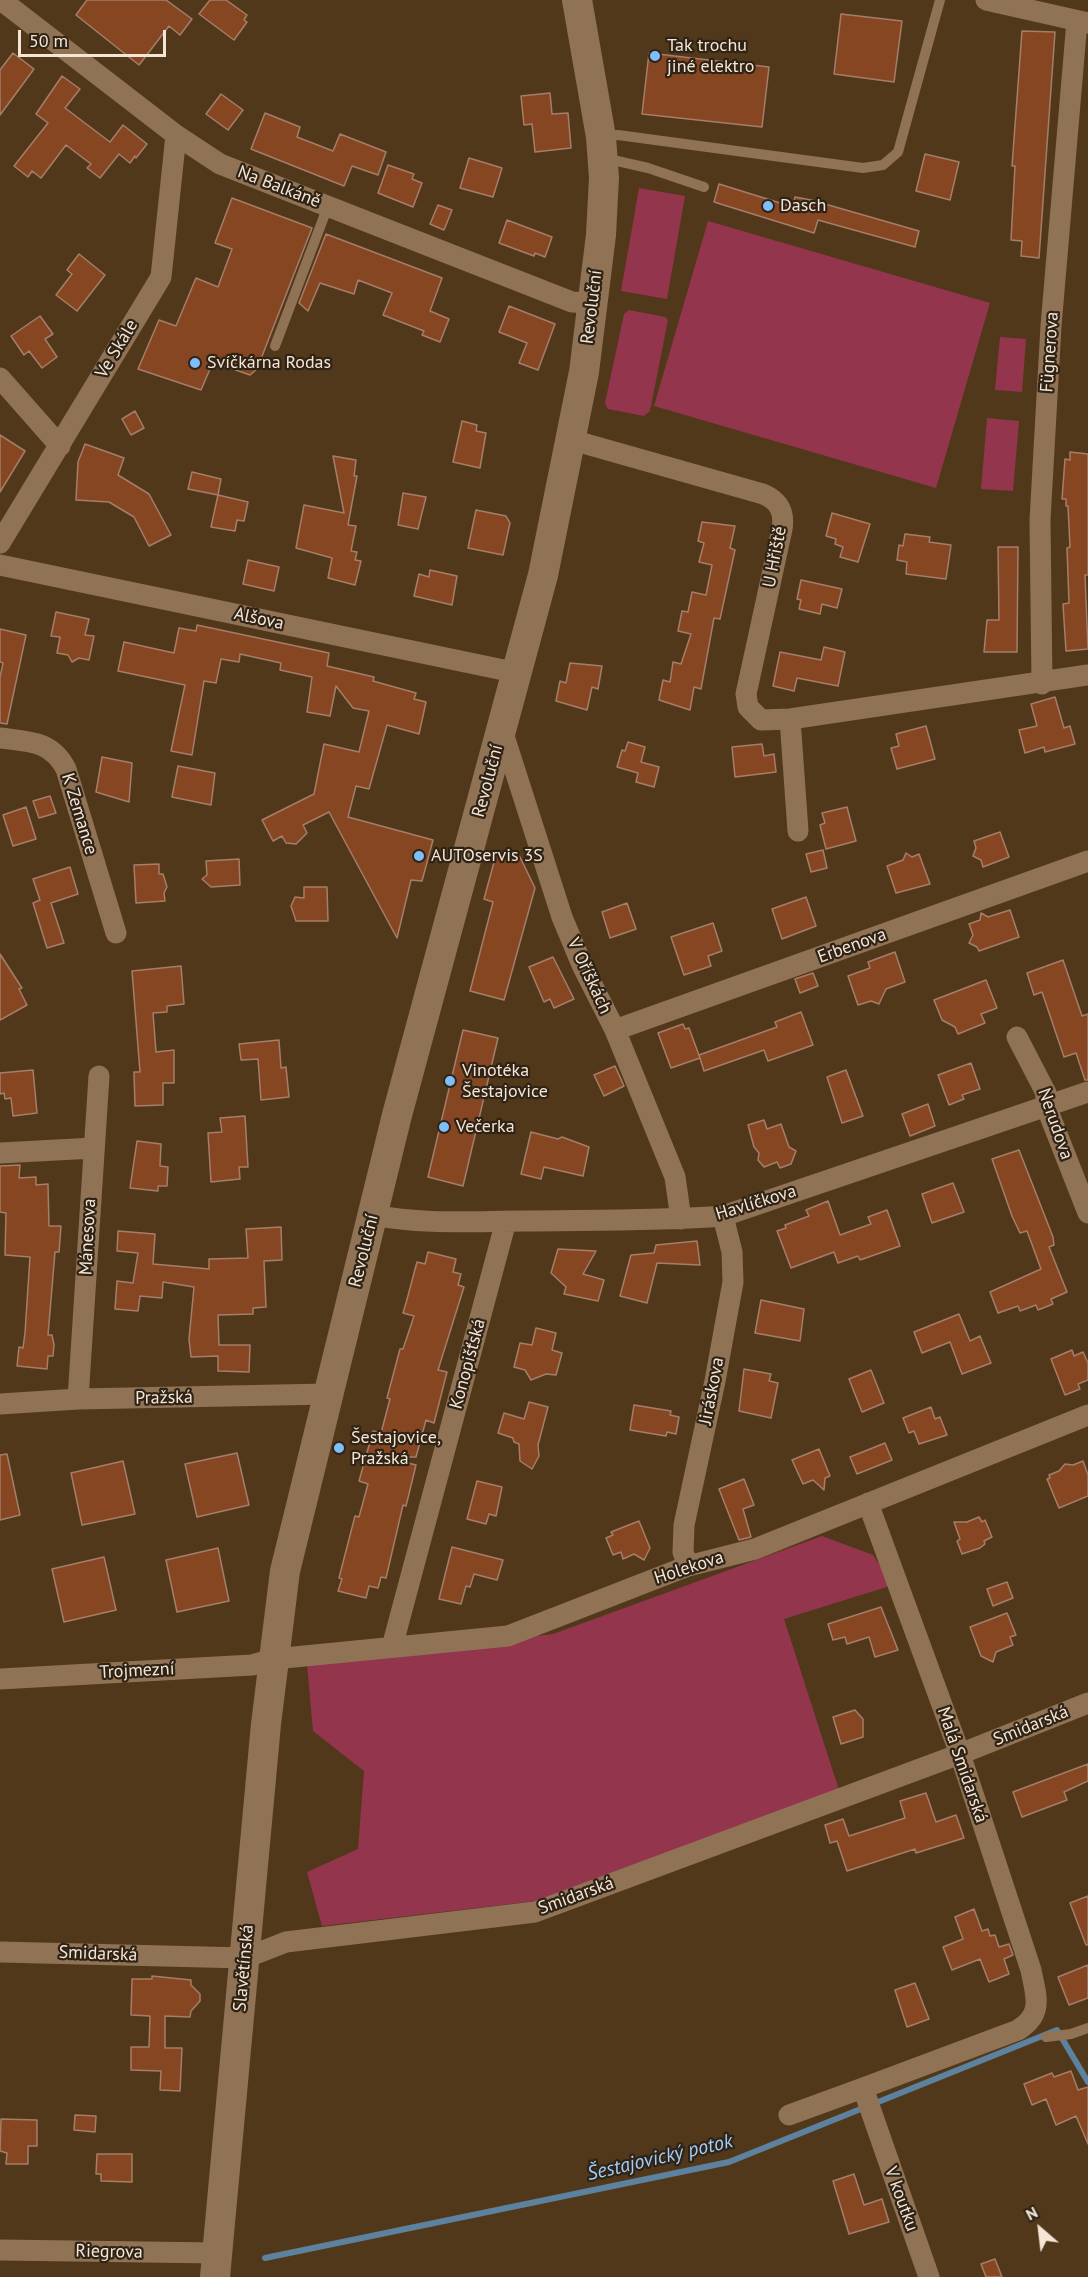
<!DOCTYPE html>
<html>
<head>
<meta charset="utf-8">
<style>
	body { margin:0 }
	#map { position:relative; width:1088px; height:2277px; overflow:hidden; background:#52381b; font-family:"PT Sans",sans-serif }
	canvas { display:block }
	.north { position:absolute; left:1010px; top:2199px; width:60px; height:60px; -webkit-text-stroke:4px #2f2316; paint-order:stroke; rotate:332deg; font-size:16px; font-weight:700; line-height:24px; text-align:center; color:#f5e5d4 }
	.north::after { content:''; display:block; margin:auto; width:21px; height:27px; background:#f5e5d4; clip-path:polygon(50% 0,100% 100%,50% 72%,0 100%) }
	.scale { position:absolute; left:18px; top:30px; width:148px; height:27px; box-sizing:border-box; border:3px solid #f5e5d4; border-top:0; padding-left:8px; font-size:18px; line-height:21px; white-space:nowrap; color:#f5e5d4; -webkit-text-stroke:4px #2f2316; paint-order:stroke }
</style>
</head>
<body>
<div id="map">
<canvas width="1088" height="2277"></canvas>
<div class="north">N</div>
<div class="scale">50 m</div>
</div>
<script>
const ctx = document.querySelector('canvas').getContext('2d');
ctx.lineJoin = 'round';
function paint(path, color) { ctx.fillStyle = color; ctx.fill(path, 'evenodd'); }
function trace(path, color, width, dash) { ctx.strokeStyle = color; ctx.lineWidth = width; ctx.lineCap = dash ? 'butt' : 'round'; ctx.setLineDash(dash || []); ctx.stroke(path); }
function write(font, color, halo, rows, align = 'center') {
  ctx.font = font + ' "PT Sans",sans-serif'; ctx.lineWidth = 4.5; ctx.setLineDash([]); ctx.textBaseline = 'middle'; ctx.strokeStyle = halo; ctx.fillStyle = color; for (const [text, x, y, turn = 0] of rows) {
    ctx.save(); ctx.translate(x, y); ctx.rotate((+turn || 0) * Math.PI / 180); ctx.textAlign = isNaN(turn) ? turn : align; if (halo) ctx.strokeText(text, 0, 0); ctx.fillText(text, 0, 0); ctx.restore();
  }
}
paint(new Path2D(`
	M639 188 685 196 667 299 621 291Z
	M708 221 990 303 936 488 654 406Z
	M629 310 665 317 668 320 650 411 644 416 608 409 605 403 624 314Z
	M1000 337 1026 339 1022 392 995 390Z
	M987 418 1019 421 1013 491 981 489Z
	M822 1536 873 1555 893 1585 784 1619 839 1790 545 1900 322 1926 307 1872 358 1849 364 1771 313 1731 307 1664 553 1634Z`), '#92354d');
trace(new Path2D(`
	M265 2258 729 2162 1057 2030 1088 2082`), '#5c829f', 6);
const building = new Path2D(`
	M87 0H166L192 19 180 35 169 26 139 65 76 15Z
	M210 0H226L247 15 244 20 247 22 234 40 199 14Z
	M841 14 902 21 894 82 834 74Z
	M1022 31 1055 32 1039 258 1021 256 1022 241 1011 240 1015 166H1012Z
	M13 53 34 69 0 115V70Z
	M649 53 769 67 762 127 642 114Z
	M62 76 80 89 65 108 110 142 123 125 147 144 136 158 135 156 130 163 119 154 100 178 87 168 91 164 66 145 41 178 32 171 28 177 14 166 48 123 36 114Z
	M550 93 552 114 568 113 571 148 535 152 532 124 524 125 521 96Z
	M221 94 243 110 228 130 206 114Z
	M265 113 300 127 297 137 333 151 340 134 386 152 378 175 352 166 344 186 251 149Z
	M925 154 959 162 950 200 916 191Z
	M469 158 502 168 493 197 460 188Z
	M388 165 414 174 412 179 422 183 413 207 378 193Z
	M719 184 793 207 795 197 811 200 919 231 915 247 818 220 814 233 714 202Z
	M232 198 312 228 257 369 250 375 213 362 201 390 138 369 159 320 176 326 196 278 218 287 232 249 215 243Z
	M438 205 452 210 444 230 430 224Z
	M507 220 552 237 545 257 535 253 534 256 499 243Z
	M326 234 442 278 430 311 449 319 440 342 422 335 424 331 383 315 392 293 358 280 354 294 320 283 308 311 299 303Z
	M79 254 105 275 77 311 56 295 72 274 67 270Z
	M509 306 555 324 538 370 519 363 527 343 499 332Z
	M40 316 53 334 45 339 57 357 42 368 29 351 24 355 11 336Z
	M135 411 144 428 131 435 122 419Z
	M462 421 477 425 476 431 486 433 480 468 453 462Z
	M0 435 25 451 0 492Z
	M85 444 124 458 118 475 149 494 171 535 149 546 134 517 109 502 76 500 78 462Z
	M1070 452 1088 454V575H1085L1088 649 1066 651 1063 604 1069 603 1067 548 1070 547 1068 506H1066V499H1062L1065 459 1070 460Z
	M333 456 356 460 354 476H357L348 525 356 526 351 551 357 552 355 560 361 561 355 585 328 578 332 558 296 548 304 505 344 513Z
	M192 472 221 479 218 495 188 489Z
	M403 493 426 497 418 529 398 525Z
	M218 495 248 502 244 521 237 520 235 531 211 527Z
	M476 510 506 516 510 523 503 555 468 548Z
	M832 513 870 524 858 562 840 557 843 547 835 544 836 539 826 536Z
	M702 522 735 526 730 548 735 550 720 619 714 618 701 689 694 687 690 710 659 700 663 680 670 682 673 662 681 664 691 634 678 631 682 611 688 612 692 592 706 595 712 565 699 562 704 543 698 541Z
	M905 534 930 537 929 542 951 545 946 579 906 574 907 562 897 560 899 545 903 546Z
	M998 547H1018L1017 652H984L987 620H999Z
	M248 560 279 567 274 591 243 584Z
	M430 570 457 576 452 605 414 596 419 574 429 577Z
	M801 580 842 589 837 608 822 604 820 614 799 609 801 600 797 599Z
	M56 612 89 619 85 635 94 636 89 660 79 658 72 662 68 655 57 653 60 637 51 636Z
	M197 625 329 653 327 666 374 677 373 681 416 693 414 699 426 702 419 734 387 725 369 789 356 786 348 817 433 840 422 881 411 880 397 938 329 812 303 825 307 833 296 844 286 843 282 836 273 841 262 820 314 794 324 744 359 752 369 711 353 708 336 686 330 716 307 712 312 677 280 670 281 663 240 654 239 662 221 659 216 683 204 681 192 755 171 751 185 685 118 671 124 642 174 653 179 628 196 631Z
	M0 629 26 635 7 724 0 723V677L3 663 0 662Z
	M824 647 845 652 838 686 797 678 794 691 773 686 780 652 821 660Z
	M570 663 602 666 598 689 592 687 587 710 556 701 560 681 566 683Z
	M1055 697 1064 728 1070 726 1075 744 1045 752 1044 747 1025 753 1019 730 1037 726 1031 704Z
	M926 726 935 759 897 769 891 748 899 746 896 734Z
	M628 742 645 747 641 762 659 767 654 787 636 782 638 773 617 767 622 750 625 751Z
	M762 744 764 756 774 754 776 772 735 777 732 747Z
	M102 757 132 763 129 802 96 792Z
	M178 766 215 773 211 805 172 797Z
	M50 796 56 813 39 818 33 801Z
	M26 807 36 839 13 846 3 815Z
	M847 807 856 841 826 849 820 825 825 823 822 813Z
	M1000 832 1009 857 983 867 981 860 973 856 976 848 974 841Z
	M823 850 827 868 811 872 806 854Z
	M497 851 520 857 535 888 504 1000 470 991 493 902 484 899Z
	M906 853 912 857 919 854 930 884 896 893 887 866 903 860Z
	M239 859 240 885 211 887 202 879 207 875 206 861Z
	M159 864V874H163L167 887 164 893 165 901 136 903 134 865Z
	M70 867 78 894 51 903 64 943 47 948 33 903 40 900 33 879Z
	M304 887H327L328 921H296L291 906 295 897 304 898Z
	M806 897 816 926 782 939 772 909Z
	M627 903 636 929 610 938 602 912Z
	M1010 910 1019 937 979 951 977 947 969 943 973 935 969 924 980 920 981 913 988 917Z
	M713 923 722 951 708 956 711 966 684 975 671 937Z
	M895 952 905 982 886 989 879 1004 871 1001 858 1005 848 976 870 968 868 962Z
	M0 954 22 988 19 989 27 1005 0 1020Z
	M553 957 574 999 554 1008 550 999 544 1002 529 967Z
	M1063 960 1082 1016 1088 1014V1080H1085L1076 1053 1064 1057 1042 992 1034 995 1027 973Z
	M181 966 184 1004 167 1006V1012L153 1013 156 1052 174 1050V1083H163V1105L135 1106 134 1072H140L132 971Z
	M813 973 818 986 800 993 795 979Z
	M986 980 997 1008 981 1014 985 1023 958 1034 955 1027 942 1020 934 1000Z
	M801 1012 813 1045 768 1061 764 1050 704 1071 699 1055 777 1027 775 1022Z
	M683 1024 685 1029 689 1028 700 1058 671 1068 658 1033Z
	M463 1030 498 1038 463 1186 428 1177Z
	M279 1040 281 1068 286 1067 289 1097 261 1100 258 1059 241 1060 239 1044Z
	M971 1063 980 1089 962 1095 964 1099 949 1105 938 1075Z
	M615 1066 624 1086 604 1096 594 1075Z
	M33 1070 37 1113 13 1116 11 1098 5 1099 4 1093 0 1094V1073Z
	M846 1070 863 1116 842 1123 827 1077Z
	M928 1104 935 1126 910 1136 902 1114Z
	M245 1116 248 1167H239L240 1179 211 1182 208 1133 222 1132 220 1118Z
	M764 1120 767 1129 781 1124 789 1147 796 1151 791 1164 780 1168 777 1162 764 1167 758 1160 759 1153 754 1147 748 1125Z
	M531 1132 558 1139 562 1137 589 1147 583 1176 544 1167 541 1179 521 1174Z
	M137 1141 161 1144 160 1166 168 1167 167 1186H158V1191L130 1188Z
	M1019 1150 1053 1237 1054 1245 1049 1247 1067 1292 1051 1299 1053 1304 1038 1310 1036 1305 1020 1311 1018 1306 998 1313 990 1292 1041 1269 1027 1231 1020 1233 1012 1216 992 1159Z
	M20 1165 19 1178 36 1177V1185L48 1184 49 1226H61L59 1252H55L48 1335H52L54 1345 53 1356H48L47 1369 17 1366 19 1347 23 1348 25 1333 30 1257 5 1255 6 1213 0 1212V1166Z
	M953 1183 964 1212 932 1223 922 1194Z
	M828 1201 840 1235 871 1224 868 1217 887 1210 900 1246 860 1260 858 1256 838 1263 834 1252 791 1268 777 1231 786 1228 785 1225 809 1216 806 1210Z
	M281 1227 282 1260 264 1261 266 1307 253 1308V1314L218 1315 219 1345H250L249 1372 218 1371V1356L191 1357 189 1339 194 1287 163 1282 162 1298 140 1296 138 1311 115 1309 117 1281 133 1283 138 1253 117 1251 118 1231 155 1234 153 1264 209 1269V1259L248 1258 246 1229Z
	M697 1241 700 1265 657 1263 647 1303 620 1296 631 1255 654 1253 656 1245Z
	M558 1249 596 1251 583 1274 604 1280 598 1301 564 1294 566 1287 551 1273Z
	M428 1252 456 1259 453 1272 461 1274 458 1285 464 1287 438 1370 447 1372 434 1423 426 1420 416 1457H409L408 1463 416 1465 406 1506 403 1505 386 1578 381 1577 378 1588 369 1586 366 1598 338 1591 342 1579 339 1578 355 1516 359 1517 368 1484 359 1481 373 1431 381 1433 390 1399 387 1398 400 1349H403L414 1316 403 1313 406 1303 417 1262 425 1264Z
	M761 1300 804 1309 800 1341 755 1333Z
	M959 1314 970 1341 980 1336 991 1363 962 1374 950 1342 922 1353 914 1332Z
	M536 1328 556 1333 552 1350 562 1353 556 1375 546 1374 531 1380 525 1370 514 1367 520 1343 532 1345Z
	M1072 1350 1074 1356 1083 1352 1088 1363V1380L1078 1384 1080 1389 1065 1395 1051 1359Z
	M744 1369 771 1374 769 1381 778 1383 771 1418 739 1411Z
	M871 1370 884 1403 862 1412 849 1379Z
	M529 1402 548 1407 538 1445 539 1456 532 1469 520 1461 519 1444 514 1442 513 1438 498 1433 504 1413 524 1419Z
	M634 1405 671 1411 670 1415 679 1417 676 1434 667 1432 666 1436 630 1430Z
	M931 1407 935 1419 940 1417 947 1435 919 1444 914 1431 909 1433 903 1418Z
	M885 1443 892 1460 857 1474 850 1457Z
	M819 1449 830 1476 825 1478 824 1490 813 1480 803 1484 792 1460Z
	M237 1453 249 1505 197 1517 185 1464Z
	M7 1454 20 1515 0 1520V1455Z
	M123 1461 135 1514 82 1525 71 1473Z
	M1083 1461 1088 1475V1496L1059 1508 1047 1479 1050 1478 1049 1475 1059 1471 1065 1464 1073 1465Z
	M744 1479 754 1505 743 1509 751 1537 739 1540 719 1489Z
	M477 1481 502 1487 496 1516 489 1514 486 1524 467 1519Z
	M979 1517 982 1522 985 1520 992 1537 984 1541 985 1544 980 1548 962 1554 957 1541 960 1539 954 1522H967Z
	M639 1521 650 1548 644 1560 634 1554 623 1559 621 1552 613 1555 606 1538 613 1535 611 1532Z
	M452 1547 503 1560 497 1580 474 1574 470 1587 466 1586 461 1604 439 1599Z
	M218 1548 229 1601 177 1612 166 1560Z
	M104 1557 116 1610 64 1622 52 1569Z
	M1007 1582 1013 1598 993 1606 987 1589Z
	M881 1607 898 1650 875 1657 869 1637 847 1644 845 1637 833 1640 828 1624Z
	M1007 1613 1016 1635 1010 1637 1013 1645 996 1652 993 1662 981 1656 970 1627Z
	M855 1710 863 1719V1737L841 1744 833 1717Z
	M1088 1764V1781L1064 1792 1067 1800 1022 1817 1013 1792Z
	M926 1793 936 1822 956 1815 964 1838 916 1853 915 1849 847 1871 837 1841 830 1843 825 1825 843 1819 849 1836 905 1818 900 1801Z
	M1088 1896V1945H1086L1070 1903Z
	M974 1909 982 1931 988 1929 990 1936 995 1935 999 1947 1009 1944 1013 1955 1004 1959 1009 1974 989 1982 980 1959 952 1970 943 1947 963 1939 955 1917Z
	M1088 1965V1998L1069 2005 1058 1977Z
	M152 1976 191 1980V1985L200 1994V2001L191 2011 190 2017 165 2016V2048H182L180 2091 160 2090 161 2071 131 2070V2047H149L150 2016 131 2015 132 1979H152Z
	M915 1983 929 2019 907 2027 895 1990Z
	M1071 2071 1078 2090 1088 2087V2144L1076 2116 1056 2125 1046 2099 1032 2105 1024 2084 1052 2073 1054 2077Z
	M75 2115 96 2116 95 2132 74 2130Z
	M1 2119 37 2120V2146H28V2164H6L7 2153 0 2151Z
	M97 2154H132V2182L101 2181V2174H96Z
	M854 2174 864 2205 882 2199 889 2222 849 2234 833 2181Z
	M995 2259 1002 2277H986L981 2264Z`);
paint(building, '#874622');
trace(building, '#a57e6a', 1.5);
trace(new Path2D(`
	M602 137 618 135 863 168 883 165 898 152 940 0
	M604 158 648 168 704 187
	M275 346 328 206
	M1046 2037 1071 2034 1088 2028`), '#907355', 10);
trace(new Path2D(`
	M1 0 176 135 220 164 572 302 594 303
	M986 0 1088 23
	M0 378 60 446
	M572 440 763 494C779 501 785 511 782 529L746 694 748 707 761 720 790 719 1088 675
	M0 543 161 277 176 135
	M0 565 518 673
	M1042 684 1040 520 1051 326 1077 21
	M790 719 798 831
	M502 730 562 917 582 965 615 1030 675 1177 681 1219
	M0 738C29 742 51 740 66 769L116 933
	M615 1030 1088 861
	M1017 1037 1046 1093V1106L1088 1213
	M0 1153 94 1148
	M374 1215C422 1225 475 1221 525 1221 591 1220 657 1221 723 1216L1088 1092
	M78 1399 99 1076
	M0 1404 78 1399 328 1394
	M868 1503 960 1754 1031 1970C1036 1996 1044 2014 1018 2030L863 2088 929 2277
	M688 1566 683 1552 684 1525 715 1381 733 1282 732 1252 723 1216
	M392 1647 506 1221
	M0 1679 252 1665 274 1659 508 1636 688 1566 755 1549 1088 1415
	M0 1952 245 1958 286 1942 535 1912 960 1754 1088 1703
	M789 2115 863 2088
	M0 2250 218 2253`), '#907355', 21);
trace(new Path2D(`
	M215 2277 266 1724 285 1571 397 1115 543 575 584 372 601 235 604 178 601 137 577 0`), '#907355', 30);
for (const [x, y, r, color] of [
	[655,56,6,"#7ebef9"],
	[768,206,6,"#7ebef9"],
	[195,363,6,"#7ebef9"],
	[419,856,6,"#7ebef9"],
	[450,1081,6,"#7ebef9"],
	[444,1127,6,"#7ebef9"],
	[339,1448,6,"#7ebef9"]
]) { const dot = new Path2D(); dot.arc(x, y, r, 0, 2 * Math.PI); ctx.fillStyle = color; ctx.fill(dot); trace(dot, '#2f2316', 2); }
write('18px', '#f5e5d4', '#2f2316', [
	["Tak trochu",667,46],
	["jiné elektro",667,67],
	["Dasch",780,206],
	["Svíčkárna Rodas",207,363],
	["AUTOservis 3S",431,856],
	["Vinotéka",462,1071],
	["Šestajovice",462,1092],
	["Večerka",456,1127],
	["Šestajovice,",351,1438],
	["Pražská",351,1459]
], 'left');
write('18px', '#f5e5d4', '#2f2316', [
	["Na Balkáně",279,187,21],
	["Revoluční",592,307,-83],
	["Ve Skále",117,349,-59],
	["Fügnerova",1050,352,-86],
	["U Hřiště",775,557,-79],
	["Alšova",259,619,12],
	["Revoluční",488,781,-75],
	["K Zemance",79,814,73],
	["Erbenova",852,946,-20],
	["V Oříškách",589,976,65],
	["Nerudova",1055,1124,71],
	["Havlíčkova",756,1203,-17],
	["Mánesova",88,1237,-87],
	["Revoluční",364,1251,-76],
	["Konopišťská",468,1364,-75],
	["Jiráskova",712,1391,-79],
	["Pražská",164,1398,-1],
	["Holekova",689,1568,-18],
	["Trojmezní",137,1671,-3],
	["Smidarská",1031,1726,-22],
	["Malá Smidarská",962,1765,71],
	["Smidarská",576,1896,-20],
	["Smidarská",98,1954,2],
	["Slavětínská",244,1968,-85],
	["V koutku",901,2199,70],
	["Riegrova",109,2252,1]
]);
write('italic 20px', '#a0cefb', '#2f2316', [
	["Šestajovický potok",660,2158,-13]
]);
</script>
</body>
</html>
